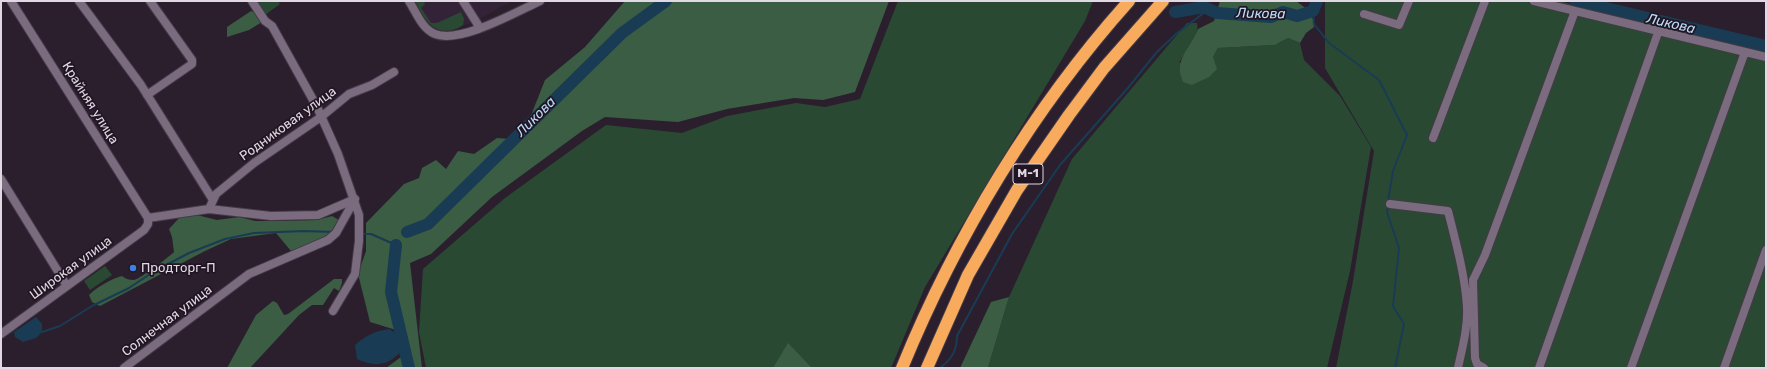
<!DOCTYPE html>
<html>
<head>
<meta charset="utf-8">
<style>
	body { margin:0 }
	#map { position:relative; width:1767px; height:369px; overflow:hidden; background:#2b1f2e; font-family:Rubik,sans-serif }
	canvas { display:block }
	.frame { position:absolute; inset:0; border:2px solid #e0d8e2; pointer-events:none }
</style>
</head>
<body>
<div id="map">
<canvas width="1767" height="369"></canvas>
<div class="frame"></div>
</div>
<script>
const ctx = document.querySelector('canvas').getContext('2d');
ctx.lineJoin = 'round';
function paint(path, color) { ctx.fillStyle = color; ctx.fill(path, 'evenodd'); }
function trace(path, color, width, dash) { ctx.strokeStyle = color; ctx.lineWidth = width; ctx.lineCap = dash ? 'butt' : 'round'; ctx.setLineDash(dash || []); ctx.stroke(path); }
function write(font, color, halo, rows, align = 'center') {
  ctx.font = font + ' Rubik,sans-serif'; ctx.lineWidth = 3.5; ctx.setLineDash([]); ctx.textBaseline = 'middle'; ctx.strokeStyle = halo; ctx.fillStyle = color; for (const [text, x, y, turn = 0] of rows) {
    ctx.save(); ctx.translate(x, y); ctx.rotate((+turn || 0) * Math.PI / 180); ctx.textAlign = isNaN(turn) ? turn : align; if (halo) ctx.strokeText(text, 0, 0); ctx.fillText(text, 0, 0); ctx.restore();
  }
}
paint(new Path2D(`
	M415 1H512L471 23 444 31 427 22Z`), '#342338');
paint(new Path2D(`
	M260 1H278L280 4 265 15 257 3Z
	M415 1H424L425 4 421 8 431 23H437L461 12 464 19 463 25C453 33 437 33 429 23 423 17 419 8 415 1Z
	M898 1H1093L1085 21 925 287 891 368H426L419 332 423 269 505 198 606 125 682 133 727 116 796 103 825 107 860 99Z
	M1325 1H1559L1766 54V368H1336L1353 281 1374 151 1325 68Z
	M1187 23H1197C1200 36 1186 51 1179 63L1213 57 1218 48 1275 45 1288 38 1300 43 1304 60 1340 96 1371 147 1350 271 1327 368H988L1009 297 1072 159Z
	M105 266 112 275 90 290 84 281Z`), '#2a4933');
paint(new Path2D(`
	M625 1H889L855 92 823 100 794 98 727 109 678 122 605 117 582 131 492 197 431 254 410 263 422 368H386L401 357 407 343 396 330 370 322 358 274 366 251V223L404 184 419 178 422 168 436 160 446 169 458 151 474 154 497 138 510 139 526 128 545 80 585 47Z
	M1220 1H1296L1308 10 1313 19 1314 27 1306 33 1300 43 1288 38 1275 45 1218 48 1213 57 1217 69 1209 77 1192 85 1183 82C1173 59 1190 50 1198 29L1214 21Z
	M251 11 256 13 262 22 249 30 227 37V27Z
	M193 214 217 220 239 217 255 221H279L317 220 332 216 339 220C329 240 311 245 291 251L276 233 231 239 205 251 100 306 92 302 89 295C97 287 111 279 122 276 126 279 129 280 134 280 140 279 169 257 174 252L172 237 169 229 180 217Z
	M334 279H342V283L339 291 334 288 323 305H312L299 315 250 368H227L256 315 273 301 277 303 284 315 288 314Z
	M1009 297 988 368H960L991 302Z
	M788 343 811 367V368H773Z`), '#3a5d43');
paint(new Path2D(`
	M36 317 42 324V332L36 338 23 342 15 337 14 332Z
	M389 329 397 334 406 344C393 364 379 369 357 359L355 345C365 336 375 331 389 329Z`), '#193c54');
trace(new Path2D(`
	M1313 11 1314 24 1329 43 1379 80 1407 135 1393 171 1388 201
	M1388 206 1387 212 1399 248 1393 306 1404 324 1395 368
	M364 234H371L396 245
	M42 332 60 326 92 306 129 288 153 272 189 253 225 239 254 233 304 231 334 232
	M940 368C951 360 957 351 957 336L1012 234 1060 165 1127 89 1156 53 1176 34 1209 9`), '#193c54', 2);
trace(new Path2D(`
	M1576 1 1766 46
	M1175 12 1204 7 1217 13 1271 17 1283 12 1297 16 1313 11 1317 1
	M407 232 428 224 622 33 666 1
	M396 245 391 292 409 368`), '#193c54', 12);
const street = new Path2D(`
	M11 1 148 218
	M79 1 141 85 213 200
	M252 1 265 21 272 26 317 107 338 154 359 215V241L355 274 333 311
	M409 1C416 12 422 29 435 34 460 44 516 12 540 1
	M463 1 480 28
	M1534 1 1766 57
	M1364 14 1399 25 1409 1
	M147 95 192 64V60L150 1
	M1433 138 1485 1
	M1 179 67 286
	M1390 204 1448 211C1456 243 1465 275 1467 307 1468 328 1462 349 1458 368
	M209 209 216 194 254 163 321 117 349 94 372 85 394 72
	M148 218 209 209 271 216 318 215 355 199
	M1 334 144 230 148 224V218
	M124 368 249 274 328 240 336 233 355 199
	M1484 368 1477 364 1475 358 1473 280 1485 255 1575 11
	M1539 368 1659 30
	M1631 368 1745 52
	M1724 368 1766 250`);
const highway = new Path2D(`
	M902 368C956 236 1034 107 1129 1
	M927 368 968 275 1017 190 1069 115 1104 68 1163 1`);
trace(street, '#443a47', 10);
trace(highway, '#443a47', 14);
trace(street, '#7a6b7e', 8);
trace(highway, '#f8aa5d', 12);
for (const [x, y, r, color] of [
	[133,268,4,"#3f7fe0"]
]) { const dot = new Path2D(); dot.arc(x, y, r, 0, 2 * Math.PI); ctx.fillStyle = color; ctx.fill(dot); trace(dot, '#211524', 1.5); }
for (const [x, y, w] of [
	[1028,174,30]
]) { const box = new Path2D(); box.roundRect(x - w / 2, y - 10, w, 20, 3); ctx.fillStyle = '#211524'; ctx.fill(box); trace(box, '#e0d8e2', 1); }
write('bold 12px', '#e0d8e2', null, [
	["М-1",1028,174]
]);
write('13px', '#e0d8e2', '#211524', [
	["Крайняя улица",90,103,58],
	["Родниковая улица",288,124,-36],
	["Широкая улица",71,268,-36],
	["Солнечная улица",167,321,-37]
]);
write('13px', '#e0d8e2', '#211524', [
	["Продторг-П",141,268]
], 'left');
write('italic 14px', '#b8dbf6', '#211524', [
	["Ликова",1261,14,1],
	["Ликова",1671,24,13],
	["Ликова",536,117,-45]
]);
</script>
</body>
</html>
